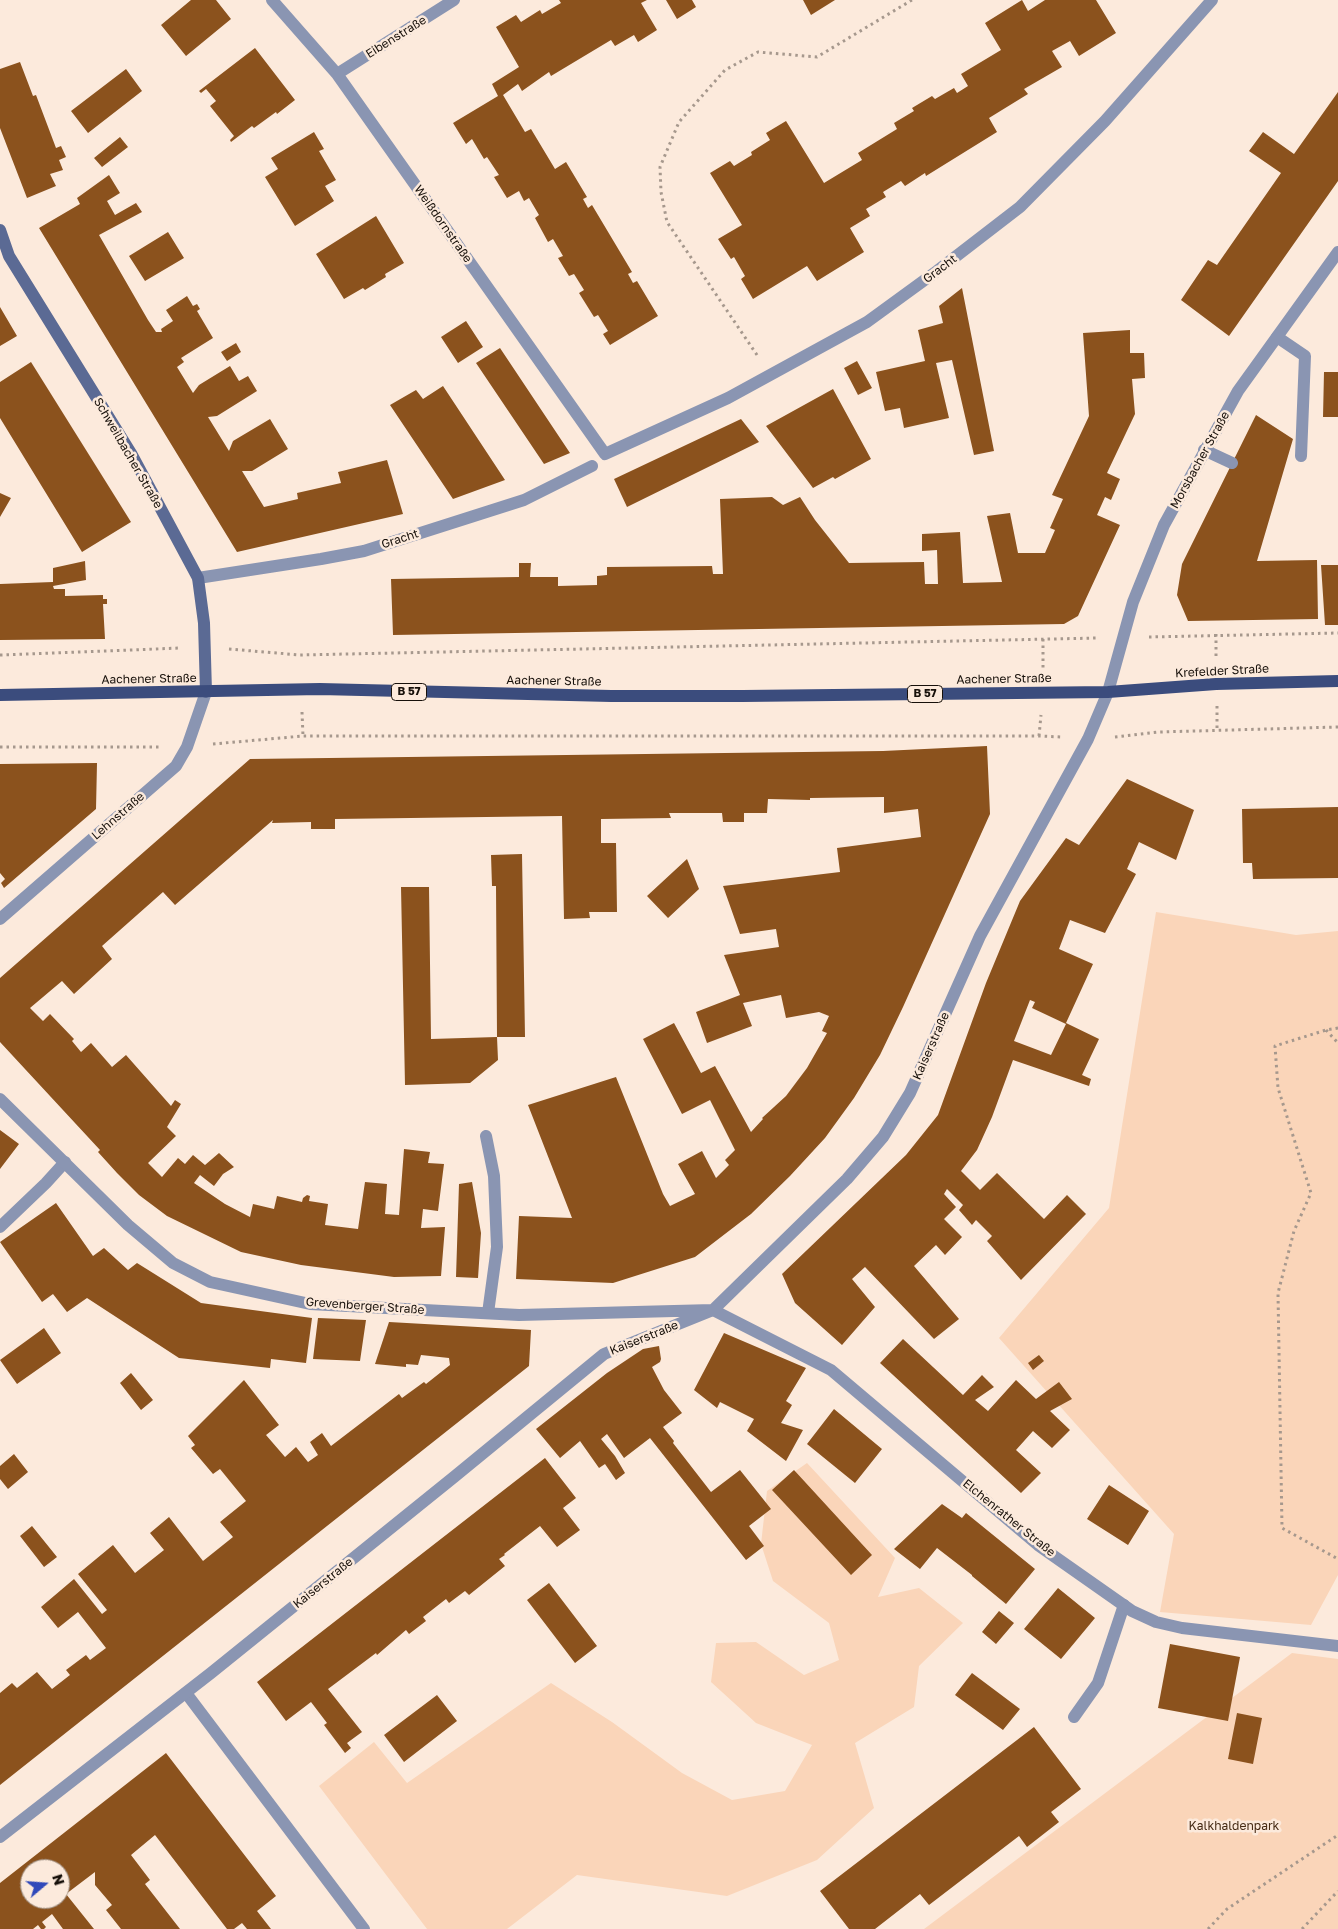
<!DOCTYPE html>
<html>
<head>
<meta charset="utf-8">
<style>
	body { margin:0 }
	#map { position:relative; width:1338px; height:1929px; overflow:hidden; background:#fceadc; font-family:"Golos Text",sans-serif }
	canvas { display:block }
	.north { position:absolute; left:20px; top:1859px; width:50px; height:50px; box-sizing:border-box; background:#fceadc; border:1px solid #a09388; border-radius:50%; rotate:72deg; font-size:14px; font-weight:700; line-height:20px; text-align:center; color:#17100a }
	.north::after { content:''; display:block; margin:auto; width:18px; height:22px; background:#3049ba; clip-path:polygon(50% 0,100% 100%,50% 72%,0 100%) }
</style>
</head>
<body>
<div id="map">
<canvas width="1338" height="1929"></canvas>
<div class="north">N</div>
</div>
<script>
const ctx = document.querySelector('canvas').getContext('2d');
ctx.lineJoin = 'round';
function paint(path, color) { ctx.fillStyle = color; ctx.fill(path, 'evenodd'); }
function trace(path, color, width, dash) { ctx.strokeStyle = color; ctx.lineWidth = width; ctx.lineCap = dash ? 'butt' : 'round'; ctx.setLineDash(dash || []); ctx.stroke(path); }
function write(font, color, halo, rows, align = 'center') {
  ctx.font = font + ' "Golos Text",sans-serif'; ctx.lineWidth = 5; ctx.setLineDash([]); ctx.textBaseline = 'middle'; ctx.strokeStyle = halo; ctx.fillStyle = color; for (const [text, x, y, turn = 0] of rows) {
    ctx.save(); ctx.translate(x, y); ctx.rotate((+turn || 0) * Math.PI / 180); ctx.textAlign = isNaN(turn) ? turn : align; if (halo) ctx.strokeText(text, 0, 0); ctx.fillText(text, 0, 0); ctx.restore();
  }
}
paint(new Path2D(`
	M1156 912 1296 935 1338 931V1575L1311 1625 1160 1612 1174 1534 999 1338 1109 1208Z
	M807 1463 895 1558 878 1597 919 1588 963 1623 919 1666 914 1707 855 1743 874 1808 817 1860 727 1896 577 1875 507 1929H427L319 1786 374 1742 407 1783 551 1683 612 1722 682 1773 732 1800 785 1791 812 1745 756 1723 711 1682 716 1643 756 1642 804 1675 839 1660 829 1623 773 1581 761 1544 767 1491Z
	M1292 1653 1338 1659V1929H924Z`), '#fad5b9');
paint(new Path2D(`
	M191 0H216L231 19 186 56 161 25Z
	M559 0H647L641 3 657 30 638 42 634 35 615 46 611 40 551 76 549 72 522 91 518 84 503 95 525 132 531 129 555 169 566 162 587 197 583 199 588 208 592 205 632 272 628 274 633 283 637 281 658 316 610 345 603 334 608 331 598 315 594 317 579 293 584 290 574 274 569 276 558 258 563 256 553 239 548 242 535 218 539 215 529 198 524 201 519 191 507 198 494 177 499 175 487 157 484 159 472 139 466 144 453 123 498 96 492 84 519 67 496 27 516 15 521 22 540 10 542 14 561 3Z
	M666 0H692L696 7 677 19Z
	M803 0H835L811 15Z
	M1022 0 1028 11 1045 0H1096L1116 33 1079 56 1070 41 1052 51 1062 67 1024 89 1028 94 989 118 997 132 926 176 925 173 905 186 901 181 883 192 886 197 866 209 870 216 850 228 864 252 817 281 807 266 753 299 741 279 745 276 734 257 731 259 718 239 742 225 710 173 730 161 734 166 752 155 751 152 770 140 766 133 786 121 824 183 862 160 858 153 897 129 894 123 914 111 912 108 932 96 935 99 954 88 957 93 968 86 961 74 1001 50 985 23Z
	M255 48 295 100 277 114 276 112 254 128 252 126 231 142 230 140 234 136 210 106 216 101 206 89 201 93 199 91Z
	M20 62 33 96 36 95 56 148 61 146 66 157 59 160 63 170 50 174 56 186 27 198 0 128V69Z
	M126 69 142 91 88 133 71 111Z
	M1338 92V181L1229 336 1181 300 1208 260 1217 265 1281 173 1249 151 1263 132 1294 154Z
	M314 132 324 149 319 151 336 180 325 186 334 201 295 226 265 177 278 169 271 158Z
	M120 137 128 147 102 167 94 158Z
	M109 175 120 193 107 201 115 215 136 203 142 212 99 235 148 320 156 332H162L161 329 173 321 166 310 187 296 193 306 197 304 200 309 197 311 213 338 181 358 184 362 177 367 193 393 199 385 230 366 239 381 248 376 257 391 217 416 208 417 229 451 233 441 270 419 288 449 252 471H242L264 507 298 499 297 493 341 483 338 472 387 460 403 514 237 552 39 228 80 204 77 198Z
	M376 216 404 263 385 274 386 277 365 290 363 288 344 299 316 254Z
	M168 232 184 258 145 281 129 256Z
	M962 288 994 451 974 455 952 360 936 363 949 418 904 428 900 408 885 411 876 372 925 361 918 330 943 323 939 306Z
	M0 307 17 336 0 346Z
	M466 321 483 347 458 363 441 337Z
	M1130 330V353H1144L1145 378 1132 379 1135 414 1107 473 1120 479 1111 500 1105 497 1097 515 1120 525 1078 616 1064 624 393 635 391 579 519 577V563H531L530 577H558V586L597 585V576L607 575V567L712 566 713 574H723L720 499 772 497 783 505 800 497 815 520 849 563 924 562 925 584H938L937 550 922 551V534L960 532 963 583 1002 582 987 516 1010 513 1018 553H1045L1055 530 1050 528 1063 499 1052 495 1089 416 1083 333Z
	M236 343 241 352 227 361 221 352Z
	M500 348 570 453 544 464 476 363Z
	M857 361 872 388 858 395 844 368Z
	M31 362 131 522 82 552 0 418V382Z
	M1324 372H1338V417H1323Z
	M443 386 505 480 453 499 390 405 416 390 423 399Z
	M833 389 871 459 835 479 833 477 813 488 766 426Z
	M1256 415 1293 439 1257 561 1317 560 1318 619 1188 621 1177 595 1182 564Z
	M741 419 759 442 627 507 614 479Z
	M0 493 11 498 0 517Z
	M85 561 86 580 53 586 54 589H65V596L103 595V599H107V604H103L105 639 0 640V584L53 582V568Z
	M1321 565H1338V625H1325Z
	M987 746 990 814 903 1007 880 1055 854 1098 825 1138 790 1176 751 1214 695 1257 613 1283 516 1279 519 1216 572 1218 528 1105 616 1077 663 1194 670 1206 695 1194 678 1164 702 1151 716 1178 729 1165 725 1160 735 1150 710 1100 682 1114 643 1039 674 1023 701 1073 715 1066 751 1132 763 1119 762 1118 786 1096 807 1068 827 1033 822 1031 829 1016 819 1012 786 1018 781 995 743 1003 752 1026 707 1043 696 1012 740 995 724 955 779 947 776 929 740 934 723 886 840 872 837 848 921 837 918 809 884 813V797L810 798V800L768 799 767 813H744V822H723L722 813H669L671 818 601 819V843H616L617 912H589L590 918 564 919 562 816 335 819V829H311V822L272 823 273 820 175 905 163 892 102 946 112 959 74 994 62 981 30 1008 43 1021 50 1014 74 1039 72 1041 81 1052 91 1043 112 1067 126 1055 171 1106 175 1100 181 1104 167 1127 176 1136 148 1163 162 1177 178 1158 185 1164 193 1155 205 1165 219 1153 234 1167 223 1174 214 1186 200 1175 194 1183 225 1204 250 1217 253 1204 274 1209 277 1196 302 1202 303 1198 307 1195 310 1196 309 1201 328 1204 325 1225 358 1229 365 1182 387 1184 385 1214 399 1215 404 1149 430 1152 428 1163 444 1164 438 1211 423 1209 421 1228 445 1227 441 1276 394 1277 301 1265 241 1252 167 1216 139 1195 117 1173 98 1152 100 1150 0 1042V978L250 759 883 751Z
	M97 763 96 809 4 888 1 883 5 879 0 873V764Z
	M1127 779 1194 810 1176 860 1139 842 1127 869 1136 874 1105 933 1070 920 1059 949 1093 964 1066 1023 1099 1039 1082 1075 1091 1079 1089 1086 1013 1060 992 1117 977 1150 961 1171 980 1190 997 1173 1044 1219 1067 1195 1086 1214 1021 1280 987 1241 992 1236 976 1220 972 1225 959 1210 963 1205 947 1189 944 1194 956 1207 944 1219 962 1237 945 1255 936 1245 914 1266 959 1319 934 1339 865 1267 852 1279 875 1307 842 1345 795 1303 782 1274 906 1155 938 1115 986 983 1020 901 1066 838 1079 845ZM1030 1000 1035 1002 1032 1008 1066 1024 1051 1055 1014 1041Z
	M1338 807V878L1253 879 1252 863H1243L1242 809Z
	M522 854 525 1037H497L496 886H492L491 855Z
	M687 859 699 889 668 918 647 896Z
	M401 887H429L431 1039 497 1037 498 1060 470 1083 405 1085Z
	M0 1130 19 1144 0 1169Z
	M472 1182 481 1233 478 1278 456 1277 459 1184Z
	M56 1203 93 1256 104 1248 128 1270 137 1263 201 1303 312 1318 306 1363 271 1359 270 1368 179 1358 87 1298 67 1312 53 1294 42 1302 0 1242Z
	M318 1318 366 1320 360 1361 313 1359Z
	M389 1322 531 1330 529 1366 0 1785V1693L12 1683 17 1688 37 1672 52 1689 70 1675 66 1670 86 1655 90 1660 106 1648 78 1612 58 1628 41 1607 74 1579 102 1614 107 1610 78 1574 113 1545 135 1573 164 1550 150 1533 169 1517 203 1561 233 1537 220 1522 246 1501 220 1469 213 1474 191 1448 195 1445 188 1436 244 1380 279 1425 266 1435 285 1457 296 1447 308 1462 318 1455 310 1442 322 1433 331 1446 399 1394 402 1398 424 1382 426 1384 450 1365 449 1358 421 1355 418 1365 406 1364V1367L375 1364Z
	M44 1328 61 1353 17 1384 0 1360Z
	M724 1333 806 1368 786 1401 792 1405 781 1423 803 1430 786 1461 747 1431 754 1419 720 1402 717 1408 694 1390Z
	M903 1339 963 1395 982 1375 994 1387 975 1400 988 1411 1016 1380 1036 1399 1059 1382 1072 1399 1050 1411 1070 1430 1052 1448 1033 1431 1016 1450 1041 1473 1021 1493 880 1363Z
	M659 1346 661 1359 660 1362 652 1367 664 1390 682 1413 663 1427 674 1441 673 1443 711 1492 740 1470 771 1509 749 1526 764 1546 746 1560 650 1438 624 1458 607 1434 601 1439 615 1456 625 1473 616 1480 605 1464 599 1468 580 1441 560 1458 536 1429 607 1373 643 1349Z
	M1039 1355 1044 1361 1033 1370 1028 1363Z
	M131 1373 153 1400 141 1410 120 1383Z
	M834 1409 882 1449 855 1483 807 1444Z
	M14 1454 28 1472 8 1489 0 1479V1466Z
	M545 1458 576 1498 563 1508 580 1530 557 1547 540 1526 504 1554 505 1555 499 1559 505 1566 469 1595 465 1591 449 1603 446 1599 423 1617 426 1621 409 1634 406 1630 377 1655 376 1653 328 1689 362 1732 347 1743 351 1748 345 1753 324 1725 327 1723 311 1702 286 1721 257 1682Z
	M794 1470 872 1555 851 1575 772 1490Z
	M1109 1485 1149 1511 1128 1545 1087 1519Z
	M942 1504 962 1518 966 1513 1035 1569 1006 1604 972 1576V1575L937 1548 920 1569 894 1549Z
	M32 1526 57 1557 44 1567 20 1536Z
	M549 1583 597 1646 575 1663 527 1600Z
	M1058 1588 1095 1618 1061 1659 1024 1629Z
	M999 1611 1014 1623 996 1644 982 1632Z
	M1170 1644 1240 1657 1228 1721 1158 1708Z
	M972 1673 1020 1709 1003 1730 955 1695Z
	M437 1695 457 1721 404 1762 384 1735Z
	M1237 1713 1262 1718 1253 1764 1228 1759Z
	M1034 1727 1081 1789 1051 1812 1059 1822 1027 1847 1019 1836 929 1905 920 1894 875 1929H849L820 1891Z
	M166 1753 276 1896 257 1911 271 1929H247L242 1923 234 1929H227L155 1835 131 1855 150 1880 145 1884 180 1929H121L106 1910 112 1905 95 1885V1872L66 1894 94 1929H63L52 1914 42 1922 46 1927 44 1929H41L38 1925 33 1929H0V1883ZM30 1869H60V1899H30Z`), '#8b521d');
trace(new Path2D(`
	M757 355 667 222 661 192 660 167 679 122 725 70 758 52 817 57 912 0
	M1216 634V660
	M1149 637 1338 633
	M1043 639V669
	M229 649 300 655 1098 638
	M0 655 181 648
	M1217 706V731
	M302 712 303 736
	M1039 736 1041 715
	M1115 737 1159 732 1338 727
	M213 744 303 736H1039L1061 737
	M0 747H159
	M1338 1028 1326 1030 1275 1046 1278 1088 1311 1193 1294 1231 1278 1293 1282 1528 1338 1559
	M1326 1030 1338 1043
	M1208 1929 1227 1909 1338 1835
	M1302 1929 1338 1891`), '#a6988d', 3, [2.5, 4]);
trace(new Path2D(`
	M1277 337 1305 356 1301 456
	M1204 450 1232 463
	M486 1136 494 1176 497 1247 488 1313
	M0 1227 46 1183 65 1162
	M186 1693 364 1929
	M1074 1717 1098 1683 1124 1605`), '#8a95b2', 12);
trace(new Path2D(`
	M272 0 337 74 605 454 728 398 867 322 937 271 1020 207 1105 121 1212 0
	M337 74 454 0
	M198 578 321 559 364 551 524 500 592 466
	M0 919 176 766 187 747 206 692
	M0 1099 128 1225 173 1263 210 1282 310 1304 519 1315 713 1310 831 1370 1038 1545 1132 1611 1156 1622 1182 1628 1338 1646
	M0 1837 211 1673 454 1477 604 1354 713 1310 847 1179 883 1137 910 1093 980 936 1088 739 1108 692 1133 602 1164 525 1238 391 1338 252`), '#8a95b2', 12);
trace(new Path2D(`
	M0 230 9 256 132 455 198 578 204 623 206 692`), '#5b6a94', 12);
trace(new Path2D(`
	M0 695 320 689 611 696H743L1108 692 1216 684 1338 681`), '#3b4c7d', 12);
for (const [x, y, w] of [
	[409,692,35],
	[925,694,35]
]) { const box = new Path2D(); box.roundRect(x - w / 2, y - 8.5, w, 17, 4); ctx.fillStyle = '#fceadc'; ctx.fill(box); trace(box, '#17100a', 1); }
write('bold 11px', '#17100a', null, [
	["B 57",409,692],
	["B 57",925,694]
]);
write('12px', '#17100a', '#fceadc', [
	["Eibenstraße",396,37,-32],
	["Weißdornstraße",443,224,55],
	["Gracht",940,269,-37],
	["Schweilbacher Straße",128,453,60],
	["Morsbacher Straße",1200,460,-61],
	["Gracht",400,539,-18],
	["Krefelder Straße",1222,671,-3],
	["Aachener Straße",149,679,-1],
	["Aachener Straße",1004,679,-1],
	["Aachener Straße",554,681,1],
	["Lehnstraße",118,816,-41],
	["Kaiserstraße",931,1046,-66],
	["Grevenberger Straße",365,1306,4],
	["Kaiserstraße",644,1338,-22],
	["Elchenrather Straße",1009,1518,39],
	["Kaiserstraße",323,1583,-39]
]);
write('12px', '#452a14', '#fceadc', [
	["Kalkhaldenpark",1234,1826]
]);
</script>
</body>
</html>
